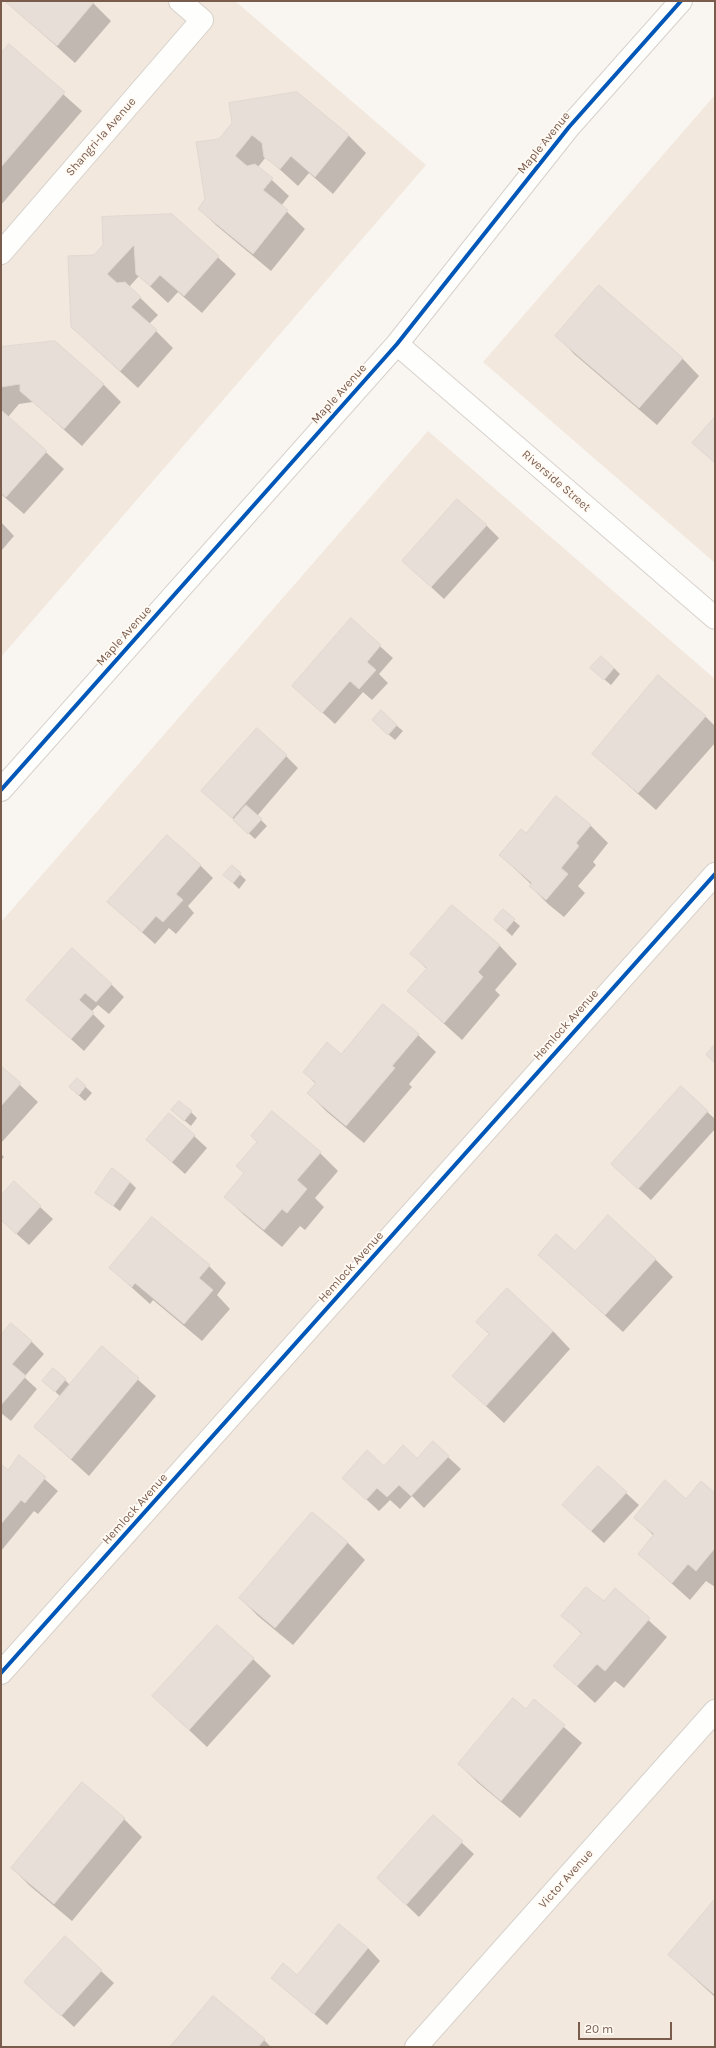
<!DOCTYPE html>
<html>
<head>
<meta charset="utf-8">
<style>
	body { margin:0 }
	#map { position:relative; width:716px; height:2048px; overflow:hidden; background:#f9f5f0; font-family:Karla,sans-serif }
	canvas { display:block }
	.frame { position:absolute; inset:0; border:2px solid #7a5c4d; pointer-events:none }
	.scale { position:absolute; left:578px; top:2022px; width:94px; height:18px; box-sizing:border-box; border:2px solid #7a5c4d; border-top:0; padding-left:5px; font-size:12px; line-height:14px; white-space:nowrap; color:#7a5c4d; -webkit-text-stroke:3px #fffaf3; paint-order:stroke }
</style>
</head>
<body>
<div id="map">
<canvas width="716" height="2048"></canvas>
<div class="frame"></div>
<div class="scale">20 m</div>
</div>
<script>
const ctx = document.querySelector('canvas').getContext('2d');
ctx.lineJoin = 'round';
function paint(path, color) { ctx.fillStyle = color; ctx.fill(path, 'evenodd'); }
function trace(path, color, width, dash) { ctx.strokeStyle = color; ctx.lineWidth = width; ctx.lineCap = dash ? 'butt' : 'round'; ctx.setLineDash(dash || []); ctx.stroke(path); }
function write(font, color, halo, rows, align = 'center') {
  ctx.font = font + ' Karla,sans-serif'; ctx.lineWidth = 3.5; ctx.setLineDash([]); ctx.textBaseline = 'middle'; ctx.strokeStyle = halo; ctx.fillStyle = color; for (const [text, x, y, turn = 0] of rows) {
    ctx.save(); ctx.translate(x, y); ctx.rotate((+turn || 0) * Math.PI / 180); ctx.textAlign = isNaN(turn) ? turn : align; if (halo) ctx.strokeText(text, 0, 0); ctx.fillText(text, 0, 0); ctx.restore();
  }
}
paint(new Path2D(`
	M1 1H235L426 165 1 657Z
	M715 95V563L483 362Z
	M428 431 715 679V2047H1V922Z`), '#f2e8de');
paint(new Path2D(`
	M6 1H91L111 21 75 63Z
	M9 46 82 111 1 205V55Z
	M296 93 349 136 366 153 333 194 309 173 298 186 266 157 258 167 289 196 281 206 305 229 271 271 217 226 199 209 206 200 220 139Z
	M172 215 236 274 202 313 178 292 168 303 139 276 129 287 158 315 149 324 173 348 138 388 90 344 94 256Z
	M557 336 682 358 699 376 657 425 574 354Z
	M1 348 103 384 121 402 82 446 33 402 19 404 8 417 64 469 24 514 1 494Z
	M1 522 14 536 1 551Z
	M486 525 499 538 444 599 403 561Z
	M351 620 393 658 379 674 388 683 372 700 363 692 335 724 293 686Z
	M614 668 620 674 611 685 598 674Z
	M705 716 715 726V743L656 810 593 754Z
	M396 725 403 731 395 740 379 726Z
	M286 756 298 768 257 816 267 826 255 839 203 791Z
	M557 798 591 826 608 843 593 862 596 865 578 886 585 893 564 917 548 904 530 886 532 885 500 855 526 834Z
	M200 865 213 878 188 906 194 913 176 934 169 928 155 944 108 902Z
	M232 867 246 880 239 889 231 881Z
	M452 906 500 946 517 964 495 990 500 995 462 1040 408 991 427 969 412 954Z
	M503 911 520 926 512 936 495 920Z
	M111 984 124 997 109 1014 98 1005 91 1012 105 1026 84 1051 28 1000Z
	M418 1035 436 1052 409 1084 412 1087 364 1143 326 1111 308 1093 316 1084 304 1072 341 1055Z
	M1 1067 38 1102 1 1143Z
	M77 1079 92 1093 85 1101 76 1093Z
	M681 1088 715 1119V1129L651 1200 612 1164Z
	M191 1112 197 1118 191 1126 179 1116Z
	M194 1136 207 1148 185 1174 147 1140Z
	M320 1153 338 1171 315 1198 324 1207 305 1230 300 1226 282 1247 243 1214 225 1196 245 1173Z
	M1 1154 4 1157 1 1160Z
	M130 1182 136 1188 120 1211 96 1193Z
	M14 1183 53 1219 29 1245 1 1220V1197Z
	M539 1255 655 1259 673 1277 623 1332Z
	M209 1266 226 1283 217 1295 230 1309 202 1341 153 1300 150 1304 110 1268Z
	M553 1331 570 1349 504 1423 454 1376Z
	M1 1337 31 1341 44 1354 24 1377 37 1389 11 1421 1 1413Z
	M102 1347 156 1396 89 1476 35 1427 61 1397 50 1387 65 1380 70 1385Z
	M20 1457 58 1491 38 1514 34 1511 1 1551V1465L8 1471Z
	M448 1457 461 1469 424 1508 412 1496 400 1509 390 1500 379 1511 356 1490 384 1468 417 1459Z
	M626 1493 639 1505 604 1543 576 1517Z
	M715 1495V1587L706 1581 690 1600 639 1554 654 1536 636 1518 687 1500Z
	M347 1542 365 1560 293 1645 258 1616 240 1598Z
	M615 1590 667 1637 624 1688 615 1681 595 1703 555 1666 582 1634 563 1616 604 1603Z
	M253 1659 271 1676 207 1747 153 1696Z
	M534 1701 582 1743 520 1818 477 1782 459 1764 526 1710Z
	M433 1816 474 1854 419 1917 378 1878Z
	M124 1819 142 1837 72 1921 30 1886 12 1868Z
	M715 1900V1997L669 1955Z
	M65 1938 114 1983 74 2027 25 1982Z
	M368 1948 380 1961 327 2025 272 1978 297 1976Z
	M264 2040 271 2047H172Z`), '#0003');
const building = new Path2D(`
	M5 1H93L94 2 57 46Z
	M9 44 65 92 1 167V54Z
	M297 92 349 135 315 177 291 156 280 169 264 157 262 143 252 135 235 156 247 166 255 164 273 178 263 190 288 210 253 254 198 209 205 199 196 142 219 139 232 123 229 103Z
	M172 214 219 256 184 296 160 275 150 286 136 274 134 245 107 274 117 283 125 282 141 297 131 307 157 330 120 371 71 327 68 256 94 255 103 245 102 217Z
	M599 285 683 358 639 408 555 336Z
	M55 341 104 384 64 429 20 391V384L1 387V347Z
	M1 410 47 451 6 497 1 493Z
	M715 417V463L692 443Z
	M457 499 487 525 431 587 402 561Z
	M351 618 381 645 367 662 376 670 359 689 350 681 322 713 292 686Z
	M601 656 614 668 604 680 590 668Z
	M658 675 706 716 638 793 592 754Z
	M381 710 397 725 388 735 372 720Z
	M257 728 287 755 232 818 201 791Z
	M556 796 591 825 576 843 579 846 561 868 568 874 546 900 529 886 532 883 499 855 521 829 526 833Z
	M246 805 262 819 248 834 233 820Z
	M167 835 201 865 176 894 183 900 163 922 156 916 142 932 107 902Z
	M232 865 241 873 233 883 223 875Z
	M452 905 500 945 478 972 483 977 444 1023 407 991 427 968 410 954Z
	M503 909 515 919 506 930 494 920Z
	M72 948 112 984 96 1002 85 993 79 1000 94 1013 71 1039 26 1000Z
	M383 1004 419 1034 392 1066 395 1068 346 1126 307 1093 316 1083 303 1072 327 1042 341 1054Z
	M715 1044V1063L706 1055Z
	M1 1066 21 1083 1 1106Z
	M77 1078 86 1086 79 1095 69 1087Z
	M681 1086 708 1111 638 1189 611 1164Z
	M179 1101 192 1111 184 1121 171 1110Z
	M272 1111 321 1152 297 1180 307 1189 287 1213 282 1209 264 1230 224 1197 244 1173 236 1166 257 1142 251 1136Z
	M169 1113 195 1135 172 1162 146 1140Z
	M112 1168 130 1182 113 1206 95 1193Z
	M14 1181 41 1206 16 1234 1 1220V1196Z
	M608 1215 656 1259 605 1315 538 1255 556 1234 575 1251Z
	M152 1217 210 1265 199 1278 213 1290 184 1324 135 1283 132 1287 109 1268Z
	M507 1288 553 1331 486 1406 452 1376 489 1334 476 1322Z
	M11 1323 32 1341 12 1364 26 1376 1 1405V1335Z
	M102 1346 139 1378 71 1459 34 1427Z
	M53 1368 66 1379 55 1392 42 1381Z
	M433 1441 449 1456 411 1496 399 1485 387 1497 377 1488 366 1500 342 1478 367 1450 384 1466 403 1445 417 1458Z
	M19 1455 46 1477 25 1503 21 1500 1 1524V1464L8 1470Z
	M598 1466 627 1492 591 1531 562 1505Z
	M665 1480 686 1499 701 1481 715 1493V1548L696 1571 688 1564 672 1583 638 1554 654 1534 634 1518Z
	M312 1512 348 1542 275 1628 239 1598Z
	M586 1587 604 1601 615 1588 650 1618 605 1671 597 1664 577 1686 553 1666 582 1633 561 1616Z
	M217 1625 254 1658 189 1730 152 1696Z
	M513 1698 526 1709 534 1699 565 1725 501 1801 458 1764Z
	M82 1782 125 1818 54 1904 11 1868Z
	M433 1815 463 1841 406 1905 377 1878Z
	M715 1899V1995L668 1955Z
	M339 1924 368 1948 314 2014 271 1978 283 1963 297 1975Z
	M65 1936 102 1970 61 2016 24 1982Z
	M213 1996 265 2039 258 2047H170Z`);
paint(building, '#e6ded7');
trace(building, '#e2d8d2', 1);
const minor = new Path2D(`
	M1 253 202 20 180 1
	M397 344 715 618
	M1 790 397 344 569 127 681 1
	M1 1673 715 874
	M416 2047 715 1711`);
trace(minor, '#d7d1cb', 24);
trace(minor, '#fefefd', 22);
trace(new Path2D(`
	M1 790 397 344 569 127 681 1
	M1 1673 715 874`), '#0057b8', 4);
write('12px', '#7a5c4d', '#fffaf3', [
	["Shangri-la Avenue",101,137,-49],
	["Maple Avenue",544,143,-51],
	["Maple Avenue",339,394,-48],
	["Riverside Street",556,481,41],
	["Maple Avenue",124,636,-48],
	["Hemlock Avenue",566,1025,-48],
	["Hemlock Avenue",351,1267,-48],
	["Hemlock Avenue",135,1509,-48],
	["Victor Avenue",566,1879,-48]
]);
</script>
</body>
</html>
